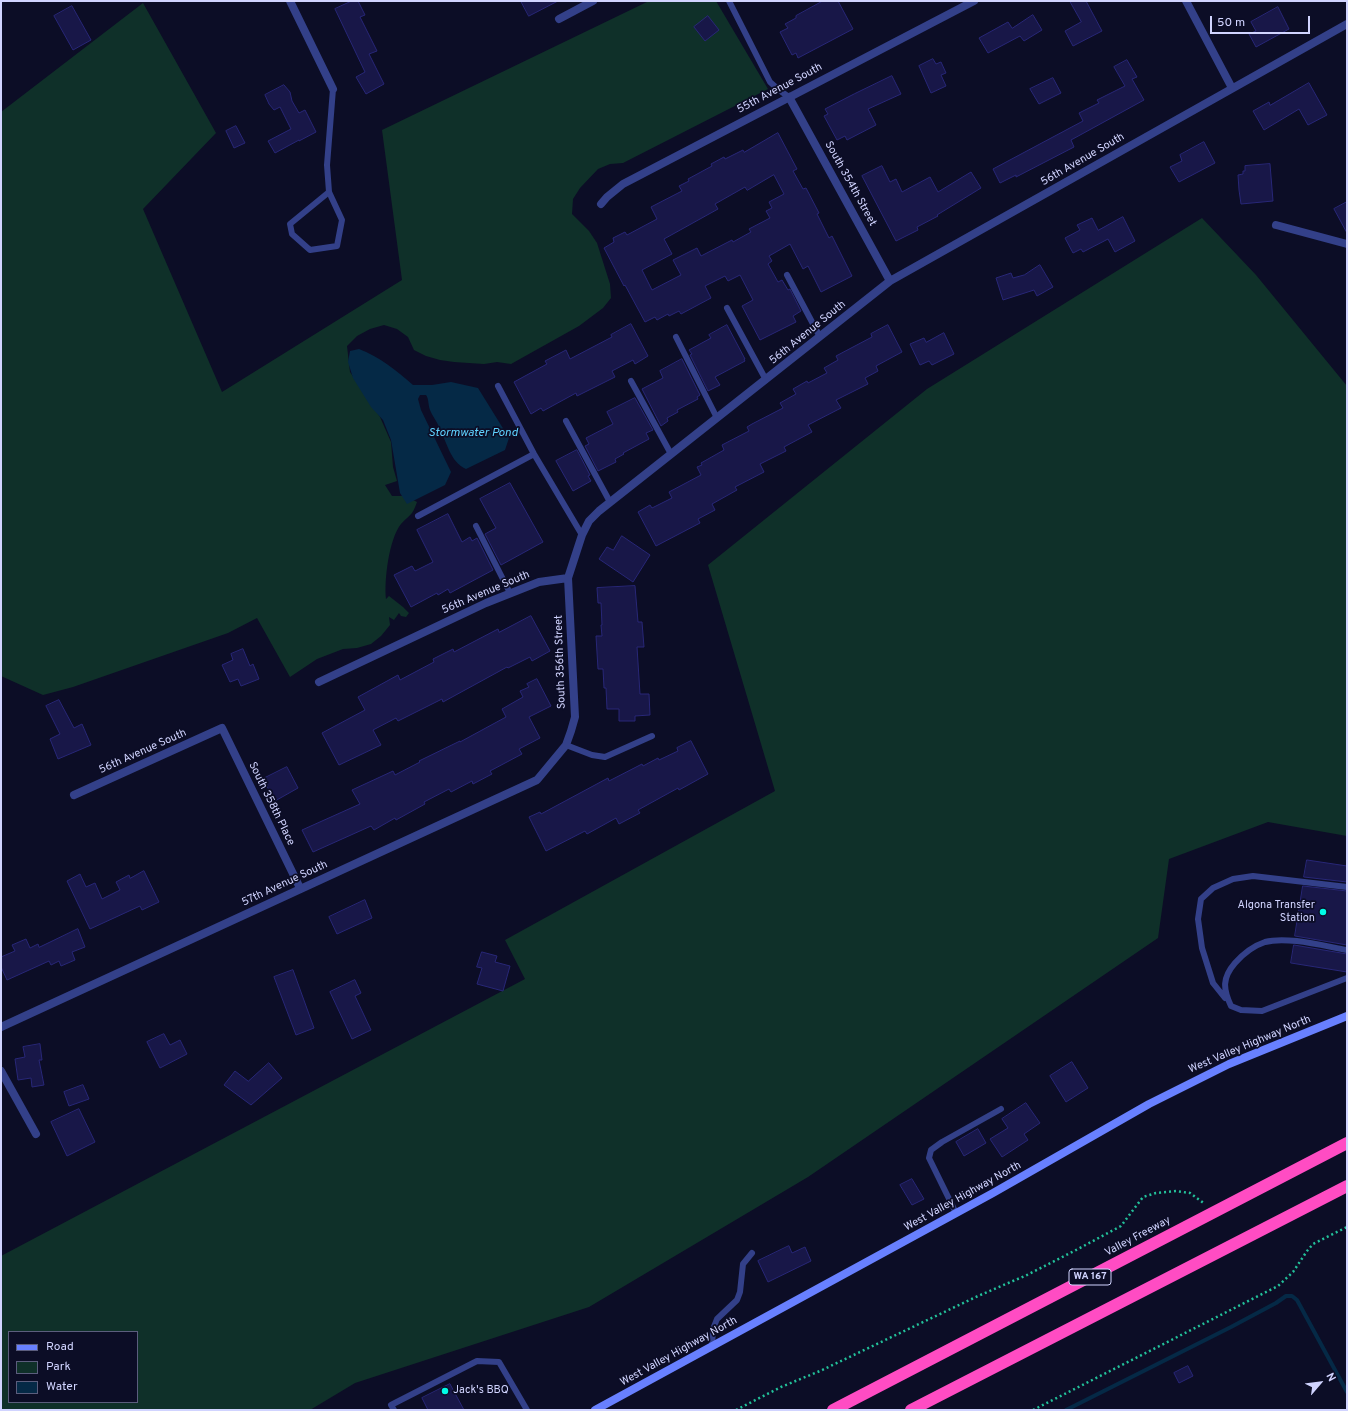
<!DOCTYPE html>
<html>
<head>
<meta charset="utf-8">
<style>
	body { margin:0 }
	#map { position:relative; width:1348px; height:1411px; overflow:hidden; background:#0c0d26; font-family:Overpass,sans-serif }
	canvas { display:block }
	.frame { position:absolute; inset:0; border:2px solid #d1d4ff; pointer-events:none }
	.legend { position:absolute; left:8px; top:1331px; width:130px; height:72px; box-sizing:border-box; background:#0c0d26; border:1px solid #5b5d7d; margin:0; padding:5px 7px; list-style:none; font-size:12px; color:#d1d4ff }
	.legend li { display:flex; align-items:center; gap:8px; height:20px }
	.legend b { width:20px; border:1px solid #5b5d7d }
	.north { position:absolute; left:1300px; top:1363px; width:40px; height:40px; -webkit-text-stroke:3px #0c0d26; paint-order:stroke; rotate:62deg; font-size:11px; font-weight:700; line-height:16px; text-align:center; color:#d1d4ff }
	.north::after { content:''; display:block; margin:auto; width:14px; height:18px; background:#d1d4ff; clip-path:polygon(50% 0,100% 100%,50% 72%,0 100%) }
	.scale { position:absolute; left:1210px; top:16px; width:100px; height:18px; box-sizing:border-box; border:2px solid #d1d4ff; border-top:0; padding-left:5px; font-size:12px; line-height:14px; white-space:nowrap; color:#d1d4ff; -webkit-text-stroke:3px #0c0d26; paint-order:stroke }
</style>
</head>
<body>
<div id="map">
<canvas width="1348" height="1411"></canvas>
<div class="frame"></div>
<ul class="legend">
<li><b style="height:5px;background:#6880ff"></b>Road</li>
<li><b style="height:11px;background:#0f3029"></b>Park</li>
<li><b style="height:11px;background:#052946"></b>Water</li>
</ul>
<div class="north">N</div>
<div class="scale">50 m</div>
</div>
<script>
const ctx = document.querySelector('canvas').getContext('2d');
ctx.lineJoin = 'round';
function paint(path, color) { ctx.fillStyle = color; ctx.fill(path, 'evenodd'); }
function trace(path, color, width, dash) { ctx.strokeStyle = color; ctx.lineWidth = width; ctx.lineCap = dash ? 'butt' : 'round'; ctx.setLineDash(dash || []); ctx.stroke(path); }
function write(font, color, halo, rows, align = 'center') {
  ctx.font = font + ' Overpass,sans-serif'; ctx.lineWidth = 3.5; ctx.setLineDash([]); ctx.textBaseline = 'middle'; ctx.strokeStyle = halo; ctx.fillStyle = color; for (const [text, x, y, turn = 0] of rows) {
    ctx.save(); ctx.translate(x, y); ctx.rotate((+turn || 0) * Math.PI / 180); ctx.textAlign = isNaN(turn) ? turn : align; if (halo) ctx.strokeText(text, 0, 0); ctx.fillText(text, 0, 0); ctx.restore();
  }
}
paint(new Path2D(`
	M649 1H716L768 89 623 163 610 164 598 169 580 188 573 199 572 214 589 231 597 243 610 284 611 298 603 308 579 326 511 364 497 362 484 364 454 362 440 360 426 356 414 350 408 337 397 329 384 325 370 329 357 336 347 346 350 372 380 417 391 442 393 467 397 481 385 485 392 496H405L417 502C416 505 414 510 412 513 409 517 404 520 401 524 389 539 384 580 386 599L389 596 403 607 409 613 406 617 401 616 399 613 394 620 389 617 390 625 381 636 371 644 357 648 343 649 317 659 290 677 257 618 228 633 73 687 43 695 1 676V112L143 3 216 133 143 209 222 392 402 280 382 130Z
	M1202 218 1256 275 1347 386V836L1268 822 1169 859 1158 938 808 1177 589 1307 355 1383 310 1410H1V1256L525 979 505 940 775 791 708 565 927 389ZM9 1332H137V1402H9Z`), '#0f3029');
paint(new Path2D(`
	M359 349C380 357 396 370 413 385H432L451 382 478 388 509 438 505 450 466 469C450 462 447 442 439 427 437 421 432 416 430 410 428 405 429 399 426 395H420L418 399 421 410 451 472 445 485 407 504 400 493 391 440 383 420 371 407 353 378 348 362 350 351Z`), '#052946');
trace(new Path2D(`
	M1066 1410 1231 1327 1276 1303 1286 1296H1292L1297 1300 1347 1392`), '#052946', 4);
const building = new Path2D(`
	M352 1H358L365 15 360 17 377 51 369 54 384 84 366 94 356 77 365 72 335 9Z
	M521 1H558L529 16Z
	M823 1H838L853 29 798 58 796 53 792 55 780 32 788 28 785 24 796 18V16Z
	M1070 1H1086L1102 31 1073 46 1065 31 1081 22Z
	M72 6 91 40 73 50 54 16Z
	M1278 7 1289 29 1256 47 1249 34 1256 31 1251 22Z
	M1033 15 1042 30 1024 41 1020 36 988 53 979 38 1008 22 1012 28Z
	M708 16 719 30 705 41 694 27Z
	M933 59 936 64 941 62 946 73 941 75 946 86 931 93 919 66Z
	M1127 60 1137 77 1132 79 1144 100 1071 140 1074 147 1016 177V175L1000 183 993 169 1083 121 1079 113 1099 103 1097 100 1125 86 1114 67Z
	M892 76 901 94 868 109 876 125 847 140 845 136 837 140 824 116 828 114 825 109 854 94Z
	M1053 78 1061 93 1039 104 1030 89Z
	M1309 83 1327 115 1308 125 1299 109 1264 130 1253 111 1269 102 1270 105Z
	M284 85 290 92 292 101 299 113 305 110 316 132 299 141V140L275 153 268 141 291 129 280 107 274 110 269 104 265 95Z
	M236 126 245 143 234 148 226 131Z
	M778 133 797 169 793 171 803 189 806 188 819 213 817 214 829 238 832 236 852 276 821 292 808 266 803 269 790 244 769 256 772 261 768 264 778 282 782 280 788 290 790 289 801 311 793 316 796 322 760 340 742 306 753 300 740 275 728 281 725 276 705 286 711 298 681 314 679 311 669 316 668 314 657 320 655 317 645 322 625 285 624 286 604 248 614 242 613 238 625 232 627 235 657 219 651 207 682 191 679 186 689 181 688 179 712 166 711 164 724 157 725 159 743 150 744 152ZM774 175 784 194 769 202 772 208 766 211 770 218 749 229 751 232 733 242 732 240 701 256 697 248 673 260 681 275 652 290 642 270 672 254 664 239 718 209 715 204 745 187 747 190Z
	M1204 142 1215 163 1179 182 1170 167 1182 161 1180 155Z
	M1270 164 1273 201 1241 204 1239 190 1238 175 1243 174V171H1245V166Z
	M882 166 890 182 896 179 902 192 930 177 938 192 971 172 981 188 937 215 938 216 917 227 918 230 896 241 862 176Z
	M1347 202V233L1334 209Z
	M1123 217 1135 241 1115 252 1108 239 1083 252 1081 249 1073 253 1065 238 1080 230 1077 225 1092 218 1098 230Z
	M1040 265 1053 287 1037 296 1034 290 1003 300 996 278 1011 273 1013 278 1024 275Z
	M631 324 648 356 635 364 633 360 612 371 615 377 577 396 576 393 543 411 541 408 531 414 514 382 547 364 545 361 566 350 570 359 612 337 611 335Z
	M727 325 745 359H744L745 361 715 377 720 385 708 391 690 355 692 354 689 350 711 338 709 335Z
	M888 325 902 352 876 366 878 371 865 378 868 384 836 400 841 408 808 425 812 432 784 447 786 451 760 464 764 472 735 487 737 490 712 504 715 510 698 519 700 523 656 546 638 512 650 505 652 508 672 498 669 492 701 475 697 467 702 465 701 463 724 450 722 445 749 431 747 427 752 424 783 408 780 403 796 394 793 389 807 381 808 383 827 373 824 368 838 360 836 356 872 337 871 334Z
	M944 333 954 354 932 365 929 361 920 365 910 344 924 338 926 342Z
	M682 359 700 395 697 397 698 399 677 410 678 412 667 418 668 421 661 426 642 389 663 378 660 371Z
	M635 398 653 430 646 433 649 439 623 453 624 454 615 459 616 462 598 471 585 446 589 444 586 438 613 424 607 412Z
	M577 450 590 475 588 476 591 481 573 491 556 461Z
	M510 483 543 542 501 565 485 534 496 528 480 499Z
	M448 514 462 542 470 537 472 541 477 538 493 570 450 593 448 589 438 595 437 593 411 607 394 575 412 566 415 571 433 562 417 530Z
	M622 536 650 555 633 582 599 559 607 547 613 550Z
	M635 586 638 622H642L644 647H637L640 694H649L650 715 635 716V721H619V709H607L606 688H604L603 669H598L596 636H602L601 625H602L601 603H598L597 588Z
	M531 616 550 651 532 661 530 657 508 668 507 667 443 702 442 699 398 721 396 718 373 730 381 745 339 765 322 733 365 710 358 697 398 675 400 680 434 662 433 659 453 649 454 652 498 629 499 632Z
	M243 649 250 666 253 664 259 679 241 686 238 679 230 682 222 665 233 660 231 654Z
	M537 679 551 706 529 717 540 738 519 749 522 754 490 771 492 774 473 784 472 781 451 792 449 789 424 802 425 804 396 820 395 818 374 830 371 826 313 852 302 830 360 804 352 790 393 771 395 775 420 762 419 761 460 741V742L506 717 502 709 523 697 520 691 529 687 527 684Z
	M59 700 74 728 82 724 91 745 58 759 50 739 60 734 46 706Z
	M691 741 708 774 679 790 678 788 638 810 640 813 619 824 616 818 587 834 585 831 546 851 529 817 540 812 541 814 608 778 609 781 642 764 643 766 658 758 659 760 678 751 677 748Z
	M287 767 298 788 275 801 263 779Z
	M1307 860 1347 866V882L1304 877Z
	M144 871 159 902 142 910 140 906 90 929 67 881 80 874 86 887 95 883 102 899 120 890 116 882 129 875 130 878Z
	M1303 886 1347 891V945L1295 936Z
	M365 900 372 918 337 934 329 917Z
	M78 929 85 947 72 952 75 960 61 966 59 961 51 965 49 961 7 980 1 967V957L15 951 12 945 26 939 30 948 38 944 39 947Z
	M1294 945 1347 954V972L1291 963Z
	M482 952 497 956 495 962 510 966 503 991 477 984 482 968 477 967Z
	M293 970 314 1028 296 1035 274 977Z
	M355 980 361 993 355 996 371 1030 352 1039 330 992Z
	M164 1034 170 1045 180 1040 187 1054 160 1068 147 1042Z
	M40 1044 42 1060H39L44 1085 32 1087 31 1078 18 1080 15 1059 25 1057 23 1047Z
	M1072 1062 1088 1088 1066 1102 1050 1076Z
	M269 1063 282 1078 251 1105 224 1085 235 1071 248 1081Z
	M83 1085 89 1099 69 1106 64 1092Z
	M1026 1103 1040 1123 1024 1134 1028 1140 1002 1157 990 1139 1008 1128 1002 1119Z
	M79 1109 95 1142 67 1156 51 1122Z
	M978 1129 986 1143 964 1156 956 1142Z
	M912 1179 924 1199 912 1205 900 1185Z
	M789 1246 792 1253 805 1247 811 1261 768 1282 758 1261Z
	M1188 1366 1193 1376 1179 1383 1174 1373Z
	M450 1384 464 1410H428L422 1398Z`);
paint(building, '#181748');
trace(building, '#282777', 1);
trace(new Path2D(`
	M736 1410 781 1387 820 1371 978 1296 1027 1275 1078 1249 1121 1226 1143 1197 1156 1193 1176 1191 1190 1193 1205 1204
	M1033 1410 1278 1286 1293 1272 1307 1251 1313 1244 1347 1227`), '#23c19a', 2.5, [2, 3]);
trace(new Path2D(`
	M729 1 770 82 779 90 789 97
	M329 192 290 224 292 234 310 250 337 246 342 220 329 192 327 165 333 89
	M787 275 820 337
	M727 308 766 380
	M676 337 717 418
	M631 381 671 454
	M498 386 534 454 582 535
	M566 421 610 502
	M418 516 534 454
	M476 526 510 593
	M566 745 592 755 605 757 652 736
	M1347 950C1324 946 1287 936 1265 942 1253 946 1243 954 1235 963 1222 978 1223 989 1231 1006L1241 1010 1262 1011 1347 978
	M1225 998 1213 983 1202 948 1198 919 1201 899 1213 888 1233 879 1253 876 1347 887
	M956 1213 929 1158 931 1150 942 1142 1001 1109
	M712 1346 713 1329 717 1319 737 1300 740 1292 743 1264 752 1253
	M394 1410 391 1405 477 1361 499 1362 527 1410`), '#334089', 6);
trace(new Path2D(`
	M290 1 333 89
	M1186 1 1232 88
	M559 19 593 1
	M789 97 890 281
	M601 204 607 197 623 184 974 1
	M1276 225 1347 244
	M319 682 486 603 539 582 568 578
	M74 795 222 728 300 888
	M1 1027 537 780 566 745 571 731 575 717 568 578 582 535 589 521 599 511 890 281 1347 24
	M1 1071 36 1134`), '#334089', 8);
trace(new Path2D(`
	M595 1410 993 1193 1149 1104 1229 1064 1347 1016`), '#6880ff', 8);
trace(new Path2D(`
	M833 1410 1347 1143
	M911 1410 1347 1186`), '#ff4cc3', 12);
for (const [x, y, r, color] of [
	[1323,912,4,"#00fce7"],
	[445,1391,4,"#00fce7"]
]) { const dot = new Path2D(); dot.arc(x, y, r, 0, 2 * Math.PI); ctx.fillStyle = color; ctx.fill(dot); trace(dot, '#0c0d26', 1.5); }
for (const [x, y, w] of [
	[1090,1277,42]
]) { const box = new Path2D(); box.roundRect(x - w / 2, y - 8, w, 16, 3); ctx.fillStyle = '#0c0d26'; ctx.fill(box); trace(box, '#d1d4ff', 1); }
write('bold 10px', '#d1d4ff', null, [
	["WA 167",1090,1277]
]);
write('11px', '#d1d4ff', '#0c0d26', [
	["55th Avenue South",780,89,-28],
	["56th Avenue South",1083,160,-30],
	["South 354th Street",850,184,61],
	["56th Avenue South",808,333,-39],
	["56th Avenue South",486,593,-23],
	["South 356th Street",561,662,-92],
	["56th Avenue South",143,752,-24],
	["South 358th Place",271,804,64],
	["57th Avenue South",285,884,-25],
	["West Valley Highway North",1250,1045,-23],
	["West Valley Highway North",963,1197,-29],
	["Valley Freeway",1138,1237,-28],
	["West Valley Highway North",679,1352,-29]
]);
write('11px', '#d1d4ff', '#0c0d26', [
	["Algona Transfer",1315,906],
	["Station",1315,919],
	["Jack's BBQ",453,1391,"left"]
], 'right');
write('italic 12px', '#5fd2ff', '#0c0d26', [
	["Stormwater Pond",473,434]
]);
</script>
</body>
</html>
